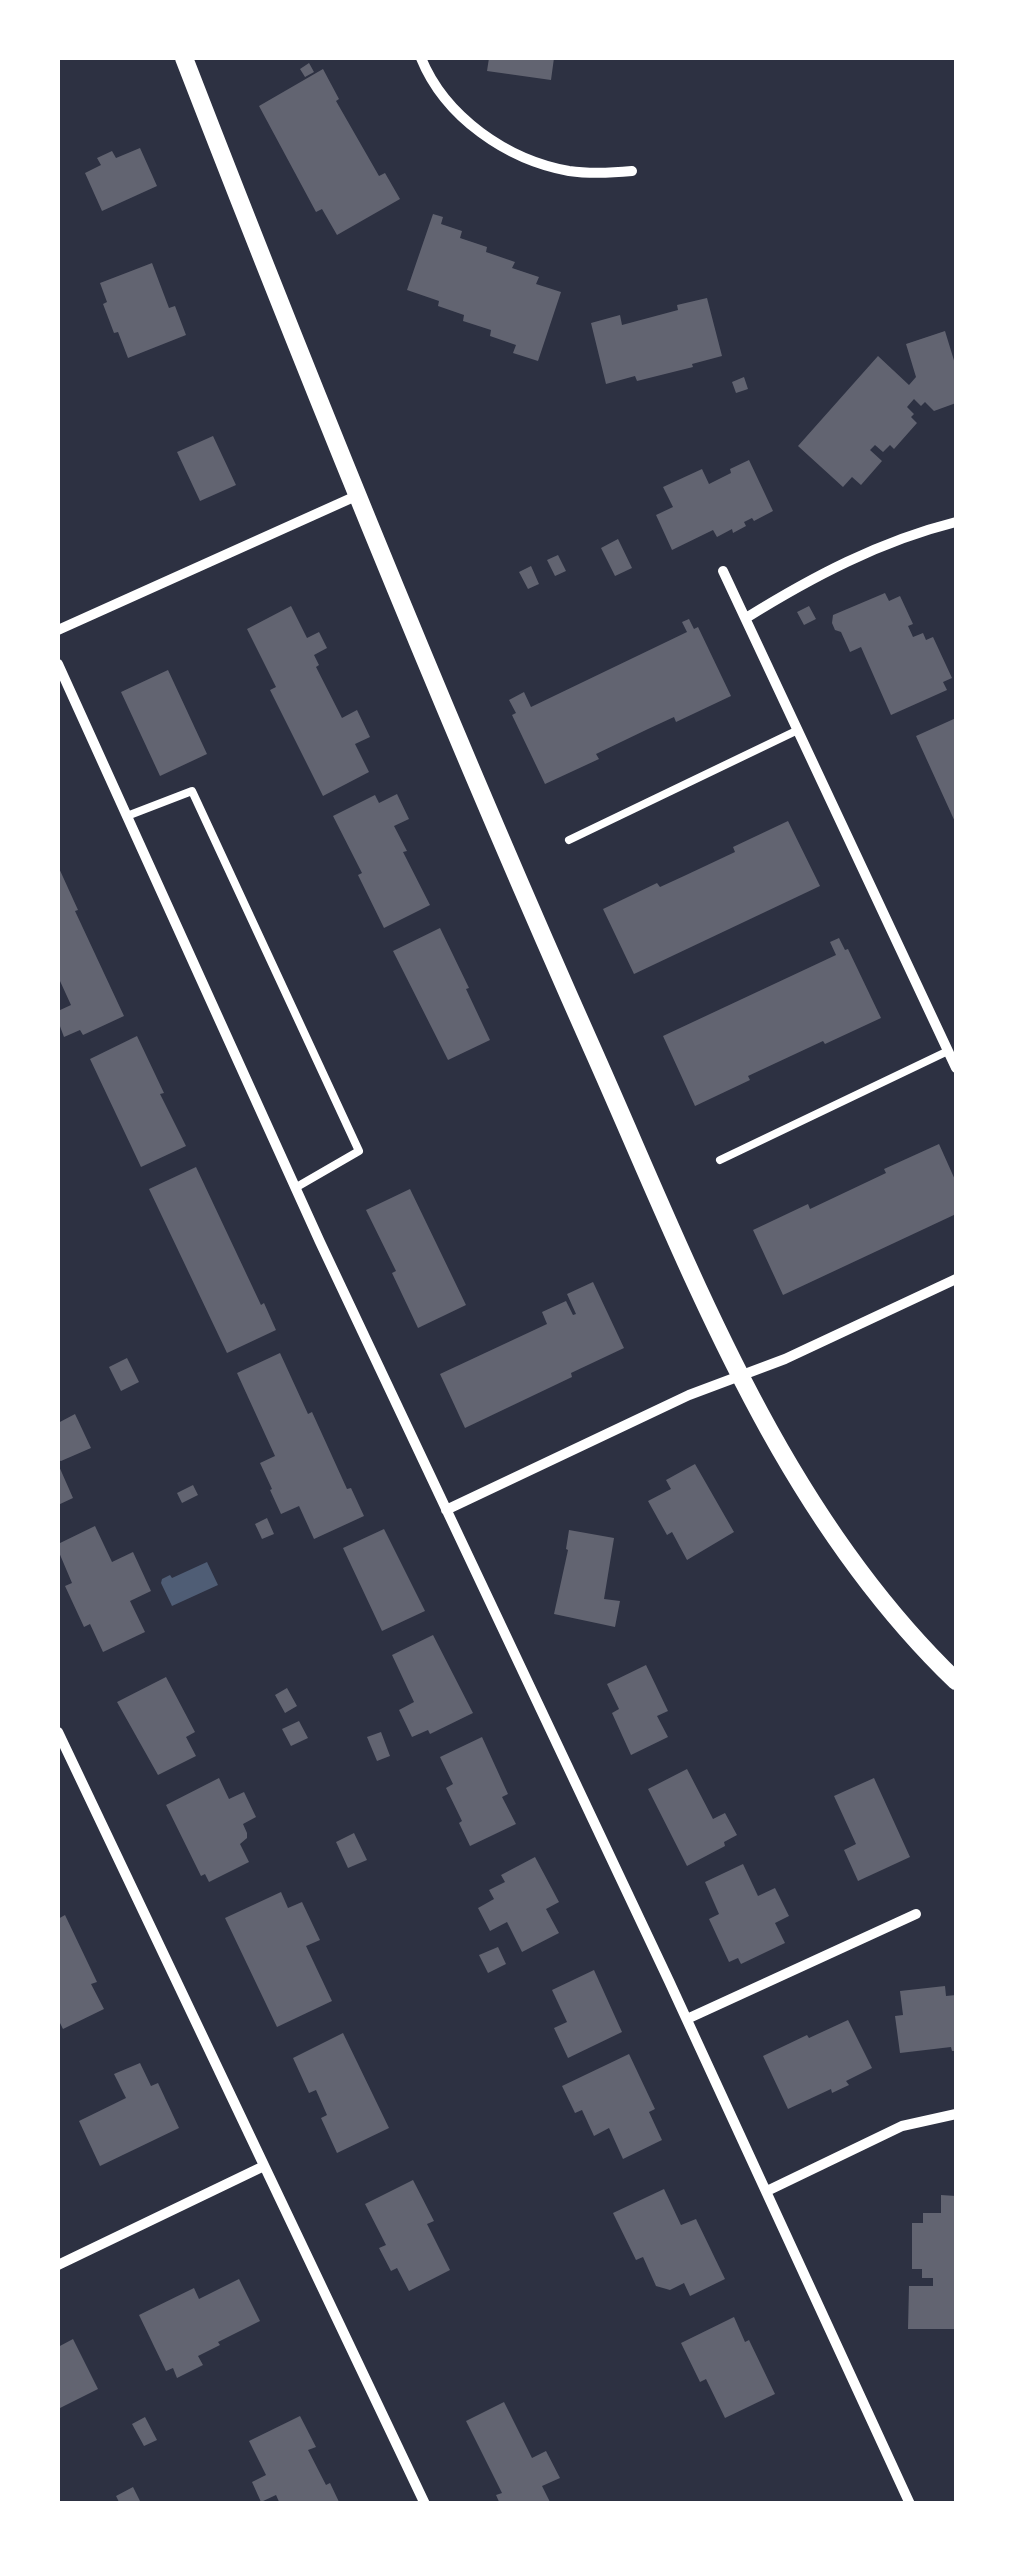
<!DOCTYPE html>
<html>
<head>
<meta charset="utf-8">
<style>
	body { margin:0 }
	#map { position:relative; width:1014px; height:2561px; overflow:hidden; background:#2d3142; font-family:Figtree,sans-serif }
	canvas { display:block }
	.frame { position:absolute; inset:0; border:60px solid #fff; pointer-events:none }
</style>
</head>
<body>
<div id="map">
<canvas width="1014" height="2561"></canvas>
<div class="frame"></div>
</div>
<script>
const ctx = document.querySelector('canvas').getContext('2d');
ctx.lineJoin = 'round';
function paint(path, color) { ctx.fillStyle = color; ctx.fill(path, 'evenodd'); }
function trace(path, color, width, dash) { ctx.strokeStyle = color; ctx.lineWidth = width; ctx.lineCap = dash ? 'butt' : 'round'; ctx.setLineDash(dash || []); ctx.stroke(path); }
paint(new Path2D(`
	M207 1562 218 1585 172 1606 161 1583 162 1579 170 1575 172 1578Z`), '#4f5d75');
paint(new Path2D(`
	M489 58H554L551 80 487 71Z
	M309 63 314 72 305 77 300 69Z
	M323 69 339 99 336 101 379 176 385 173 400 199 337 235 322 209 316 212 259 106Z
	M140 148 157 186 102 211 85 173 101 165 97 158 112 151 116 158Z
	M433 214 443 217 441 224 462 231 460 238 487 247 486 252 515 262 512 268 539 277 536 284 561 292 538 361 513 353 516 345 490 336 491 330 463 321 464 315 438 306 439 301 407 290Z
	M152 263 169 308 175 306 186 335 128 358 118 332 114 333 103 304 107 302 100 283Z
	M707 298 722 356 692 364 693 367 637 381 635 376 606 384 591 323 620 315 622 325 678 310 677 305Z
	M945 331 956 367V403L934 411 925 402 921 406 914 399 907 407 914 414 911 417 917 423 894 449 890 445 883 452 875 445 870 450 882 461 861 485 852 477 843 487 798 446 878 356 909 385 916 377 906 344Z
	M744 377 748 389 736 393 732 382Z
	M213 436 236 485 200 501 177 452Z
	M749 460 773 511 754 521 752 518 744 522 746 526 733 533 732 529 717 537 713 530 672 550 656 515 673 507 663 487 702 469 709 484 731 473 730 469Z
	M618 539 632 568 615 576 601 548Z
	M558 555 566 571 555 576 547 560Z
	M531 566 539 584 528 589 519 572Z
	M885 593 889 601 900 596 913 624 908 626 913 637 923 633 926 640 933 637 952 678 943 682 947 690 891 715 861 647 850 652 841 632 835 630 832 623 833 615Z
	M291 606 307 638 319 632 327 648 314 655 319 665 316 667 342 718 357 710 370 737 355 744 369 772 323 796 270 690 276 687 247 629Z
	M809 606 816 619 804 625 797 612Z
	M689 619 694 629 698 627 731 696 676 722 674 717 648 729 596 754 599 759 545 784 512 715 516 713 509 700 524 692 531 707 687 632 682 622Z
	M168 670 207 754 160 776 121 692Z
	M956 718V824L916 736Z
	M397 794 409 819 394 826 407 851 403 852 430 905 384 928 358 875 362 873 333 816 375 795 379 803Z
	M788 821 820 886 634 974 603 909 657 883 660 887 684 876 735 852 733 847Z
	M58 866 78 910 75 911 124 1016 83 1035 80 1030 64 1037 58 1021V1011L71 1005 60 981 58 982Z
	M440 928 469 988 466 989 490 1040 448 1060 393 951Z
	M839 938 845 950 848 949 881 1018 825 1044 823 1041 748 1076 750 1080 695 1106 663 1036 836 955 830 942Z
	M137 1036 164 1093 160 1094 186 1146 141 1167 90 1059Z
	M939 1144 956 1182V1214L783 1295 753 1230 808 1204 810 1209 886 1173 884 1169Z
	M196 1167 261 1305 264 1303 276 1330 227 1353 149 1189Z
	M410 1189 466 1305 418 1328 392 1273 396 1271 366 1210Z
	M593 1282 624 1348 571 1373 572 1377 465 1428 440 1374 547 1324 542 1312 566 1301 573 1315 576 1314 567 1294Z
	M280 1353 308 1414 312 1412 347 1489 351 1488 364 1516 314 1539 299 1506 281 1514 270 1490 272 1489 260 1463 275 1456 237 1373Z
	M127 1358 139 1382 121 1391 109 1367Z
	M75 1414 91 1448 61 1461 58 1460V1423Z
	M58 1464 73 1498 58 1505Z
	M695 1464 734 1532 687 1560 672 1532 667 1535 648 1501 671 1489 666 1480Z
	M193 1485 198 1495 182 1503 177 1493Z
	M267 1518 274 1534 262 1539 255 1524Z
	M95 1526 112 1562 133 1552 151 1591 130 1601 145 1632 103 1652 90 1624 84 1627 65 1586 72 1583 58 1550V1544Z
	M384 1529 425 1611 382 1631 343 1548Z
	M569 1530 614 1538 604 1599 620 1601 615 1627 554 1614 568 1550 566 1549Z
	M433 1635 473 1713 430 1734 428 1730 412 1737 399 1710 414 1702 392 1655Z
	M646 1665 668 1711 657 1716 668 1737 631 1755 612 1713 619 1709 607 1684Z
	M166 1677 195 1732 186 1737 196 1756 158 1775 117 1702Z
	M287 1688 297 1706 285 1713 275 1695Z
	M299 1721 308 1738 291 1746 282 1729Z
	M381 1732 390 1756 377 1761 367 1737Z
	M482 1737 508 1794 502 1797 516 1824 470 1846 459 1823 462 1821 446 1788 453 1784 440 1757Z
	M687 1769 713 1819 725 1813 737 1835 724 1842 725 1846 687 1866 648 1789Z
	M219 1778 229 1799 244 1792 256 1817 243 1824 247 1833V1838L240 1844 249 1862 209 1882 205 1874 201 1876 166 1805Z
	M874 1778 910 1857 858 1881 844 1850 856 1844 834 1796Z
	M354 1833 367 1860 348 1868 336 1842Z
	M535 1857 559 1902 546 1909 559 1933 522 1952 507 1922 490 1931 478 1908 494 1899 489 1890 505 1882 501 1875Z
	M743 1864 758 1896 775 1888 789 1916 775 1923 785 1943 741 1964 738 1958 729 1962 709 1919 719 1914 705 1882Z
	M281 1892 288 1908 302 1902 320 1940 306 1946 332 2001 277 2027 225 1918Z
	M65 1915 97 1982 91 1984 104 2009 63 2029 58 2019V1919Z
	M498 1947 506 1964 488 1973 479 1955Z
	M594 1970 622 2032 568 2058 554 2028 567 2022 552 1990Z
	M945 1986 946 1996 956 1995V2051H952L951 2047 900 2053 895 2016 903 2015 900 1991Z
	M848 2020 872 2068 846 2081 849 2085 832 2093 831 2089 788 2109 763 2056 807 2035 809 2038Z
	M343 2033 389 2128 337 2153 321 2118 327 2115 316 2090 309 2093 293 2058Z
	M629 2054 655 2109 649 2112 662 2140 623 2159 609 2128 594 2136 582 2110 575 2113 562 2086Z
	M140 2063 151 2086 158 2083 179 2128 100 2166 79 2121 126 2098 114 2074Z
	M413 2180 434 2221 427 2224 450 2270 409 2291 397 2268 391 2271 379 2248 386 2245 365 2204Z
	M664 2189 681 2225 696 2219 725 2279 690 2296 684 2283 670 2290 656 2286 643 2257 636 2260 613 2213Z
	M941 2195 956 2196V2329H908L909 2286H933V2278H922V2269H912V2223H923V2213H941Z
	M239 2279 260 2321 218 2342 220 2345 198 2356 203 2365 177 2378 173 2368 166 2371 139 2315 194 2288 199 2299Z
	M734 2317 745 2342 749 2340 775 2394 725 2418 706 2379 700 2382 681 2343Z
	M73 2339 98 2389 58 2409V2347Z
	M504 2402 532 2458 546 2451 560 2478 542 2486 551 2504H500L496 2495 502 2493 466 2421Z
	M300 2416 316 2447 308 2450 326 2485 330 2483 340 2504H280L276 2495 261 2502 252 2482 266 2475 249 2441Z
	M145 2417 157 2440 144 2446 132 2424Z
	M133 2487 141 2503 120 2504 116 2496Z`), '#626471');
trace(new Path2D(`
	M127 816 192 791 359 1151 295 1188
	M569 840 798 730
	M720 1160 948 1051`), '#fff', 8);
trace(new Path2D(`
	M421 58C445 117 507 160 569 171 590 174 611 173 632 171
	M723 571 956 1068
	M746 618C812 577 880 541 956 522
	M58 630 356 496
	M58 664 320 1242 669 1981 910 2504
	M446 1510 689 1395 785 1359 956 1279
	M58 1732 425 2504
	M687 2019 916 1914
	M767 2191 902 2126 956 2114
	M58 2265 264 2166`), '#fff', 10);
trace(new Path2D(`
	M184 58C313 391 447 722 592 1048 691 1270 778 1510 956 1681`), '#fff', 18);
</script>
</body>
</html>
